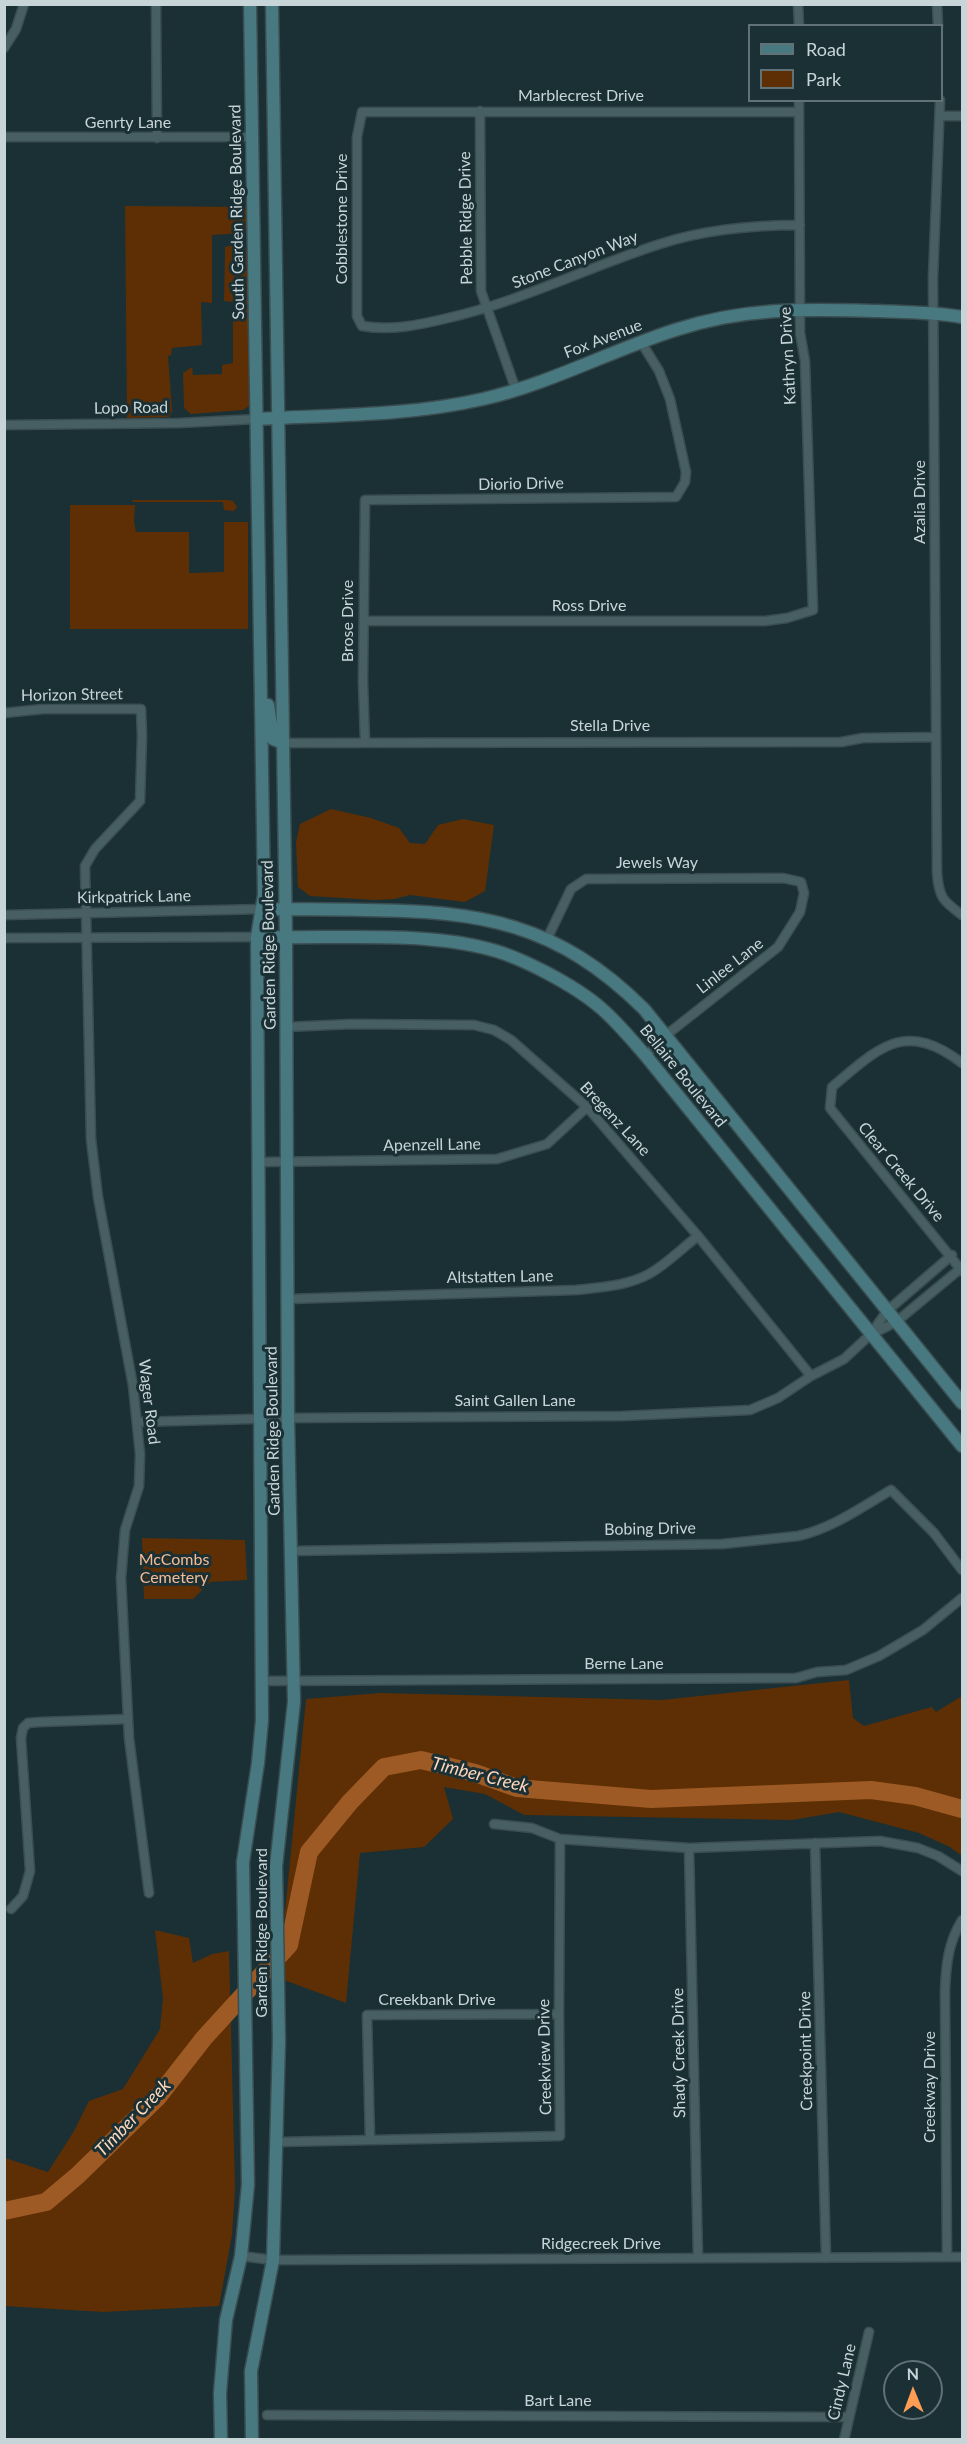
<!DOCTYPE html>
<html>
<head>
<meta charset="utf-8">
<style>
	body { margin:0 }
	#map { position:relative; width:967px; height:2444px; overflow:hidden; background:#1a3034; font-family:Lato,sans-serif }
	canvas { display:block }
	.frame { position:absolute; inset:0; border:6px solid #c8d5d8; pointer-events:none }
	.legend { position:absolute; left:748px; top:24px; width:195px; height:78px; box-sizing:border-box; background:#1a3034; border:2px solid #607276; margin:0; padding:8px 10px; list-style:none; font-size:18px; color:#c8d5d8 }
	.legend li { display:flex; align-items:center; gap:12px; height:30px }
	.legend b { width:30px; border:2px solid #607276 }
	.north { position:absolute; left:883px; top:2360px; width:60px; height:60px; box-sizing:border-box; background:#1a3034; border:2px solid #607276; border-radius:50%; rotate:359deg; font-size:16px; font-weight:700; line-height:24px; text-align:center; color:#c8d5d8 }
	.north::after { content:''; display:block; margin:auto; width:21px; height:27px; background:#fd9c55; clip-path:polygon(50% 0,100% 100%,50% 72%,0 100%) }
</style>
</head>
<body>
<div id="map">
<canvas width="967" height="2444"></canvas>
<div class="frame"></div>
<ul class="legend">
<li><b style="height:8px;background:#487880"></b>Road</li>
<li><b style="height:16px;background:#5e2f04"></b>Park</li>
</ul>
<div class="north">N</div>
</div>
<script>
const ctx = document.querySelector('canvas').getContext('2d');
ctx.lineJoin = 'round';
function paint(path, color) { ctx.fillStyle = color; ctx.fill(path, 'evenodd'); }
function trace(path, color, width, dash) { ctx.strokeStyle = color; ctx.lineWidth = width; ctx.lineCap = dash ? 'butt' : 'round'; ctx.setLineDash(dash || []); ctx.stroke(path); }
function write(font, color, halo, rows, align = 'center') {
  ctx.font = font + ' Lato,sans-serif'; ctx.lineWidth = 6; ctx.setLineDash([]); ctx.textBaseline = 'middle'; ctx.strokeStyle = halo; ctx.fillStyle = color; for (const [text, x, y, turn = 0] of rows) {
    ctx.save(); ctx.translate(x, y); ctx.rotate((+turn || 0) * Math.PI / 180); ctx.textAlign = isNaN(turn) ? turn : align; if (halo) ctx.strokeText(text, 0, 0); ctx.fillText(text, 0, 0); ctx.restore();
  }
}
paint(new Path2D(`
	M125 206 248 207V227L243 233 212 235V303L201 302 202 345 172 348 171 355 168 356 172 411 169 417 127 418Z
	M235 245 243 246 248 252 252 404 243 410 191 414 184 408 183 373 192 367 193 375 222 374V365L233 363V302L224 301 225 252V247Z
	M133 500H228L233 501 237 507 234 511 224 510 223 502H132Z
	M70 505H135L134 521 136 532H189V573L224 572V522H248V629H70Z
	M331 809 371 818 399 828 410 843 425 844 438 825 463 819 494 825 485 891 465 902 410 895 394 899 374 900 310 896 298 887 296 843 300 824Z
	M142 1538 245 1540 247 1580 210 1582 193 1599H144Z
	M849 1680 853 1718 864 1726 932 1707 936 1712 962 1696V1856L950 1847 919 1833 839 1812 792 1820 524 1815 485 1794 444 1787 453 1819 424 1847 360 1853 346 2003 284 1980 285 1912 306 1699 381 1693 662 1700Z
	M155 1930 189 1938 193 1963 212 1954 229 1951 235 2188 232 2235 219 2306 104 2312 5 2306V2158L48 2172 74 2131 89 2101 123 2089 160 2029 163 1998Z`), '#5e2f04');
trace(new Path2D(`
	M4 2211 46 2202 77 2176 158 2097 204 2038 289 1945 309 1852 350 1802 384 1767 421 1760 475 1773 517 1788 651 1799 871 1790 915 1796 962 1809`), '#9e5a25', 18);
const minor = new Path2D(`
	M156 4 157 138
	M798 4 799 26
	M937 4 938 26
	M4 48 16 29 24 4
	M940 100 933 278 937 873C939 898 943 901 962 915
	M480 111 481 291 516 390
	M799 112H362L357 137V316L362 326C392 331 419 325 448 318 522 301 588 267 660 244 706 229 752 225 800 225
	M940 116H962
	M4 137H252
	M4 425 180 423 257 419
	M364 621H765L787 618 813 610 805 361 800 333 799 100
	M4 713 43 709H141L142 736 140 801 95 849 85 866 91 1139 98 1197 133 1386 140 1454 139 1486 125 1530 121 1578 129 1738 149 1893
	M365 741 363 682 365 500 676 497 685 482 686 472 670 399 659 371 641 342
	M283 743 841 742 863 738 936 737
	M4 915 263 909
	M4 938 257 937
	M547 939 571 889 586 879 783 878 801 882 804 893 800 912 778 947 665 1036 646 1056
	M286 1027 352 1024 474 1025 494 1030 511 1040 587 1107 698 1236 811 1376
	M962 1063C904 1019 879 1048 832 1087L830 1108 962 1271
	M259 1162 497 1159 547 1144 587 1107
	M288 1299 576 1290C601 1287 627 1286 649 1274 667 1264 682 1248 698 1236
	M872 1334 896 1322 960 1269
	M137 1422 288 1418 622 1416 750 1410 778 1398 811 1376 844 1359 871 1334 887 1311 952 1255
	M291 1551 722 1544 798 1536C831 1529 862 1507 891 1490L934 1533 962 1570
	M262 1681 796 1678 817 1672 846 1670 879 1656 923 1630 962 1598
	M494 1824 532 1828 560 1839 689 1848 880 1841 918 1848 938 1856 962 1871
	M815 1843 826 2258
	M689 1848 698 2258
	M11 1909 23 1896 30 1871 21 1738 23 1728 28 1723 40 1722 128 1719
	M370 2140 367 2015 559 2014
	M277 2142 560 2136 559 2014 560 1839
	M241 2256 273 2260 962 2257
	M947 2257 945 1991C946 1965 948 1943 962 1920
	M267 2415 849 2417
	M844 2440 869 2332`);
const secondary = new Path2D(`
	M257 419C333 415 409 416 483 399 549 384 610 351 675 330 745 307 804 309 877 311 905 312 934 312 962 317
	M268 705 273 739 283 743
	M263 909C297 909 331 909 364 910 482 911 557 923 644 1009L962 1403
	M257 937C329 939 417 931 485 948 520 956 576 986 602 1009 618 1023 632 1040 646 1056L962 1446
	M221 2440 220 2393 226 2320 241 2256 248 2185 243 1862 258 1763 262 1720 257 937 264 895 250 4
	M252 2440 251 2371 273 2260 279 2041 276 1866 294 1702 288 1418 286 938 272 4`);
trace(minor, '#3a4d50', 11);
trace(secondary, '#3a4d50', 15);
trace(minor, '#475f63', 8);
trace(secondary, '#487880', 12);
write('16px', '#c8d5d8', '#1a3034', [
	["Marblecrest Drive",581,96],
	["Genrty Lane",128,123],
	["South Garden Ridge Boulevard",237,212,-91],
	["Pebble Ridge Drive",466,218,-91],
	["Cobblestone Drive",342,219,-90],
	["Stone Canyon Way",575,260,-21],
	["Fox Avenue",603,339,-21],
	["Kathryn Drive",788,356,-93],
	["Lopo Road",131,408,-1],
	["Diorio Drive",521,484,-1],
	["Azalia Drive",920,502,-90],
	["Ross Drive",589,606],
	["Brose Drive",348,621,-90],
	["Horizon Street",72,695,-1],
	["Stella Drive",610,726],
	["Jewels Way",657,863],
	["Kirkpatrick Lane",134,897,-1],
	["Garden Ridge Boulevard",269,945,-91],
	["Linlee Lane",730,966,-38],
	["Bellaire Boulevard",683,1076,51],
	["Bregenz Lane",615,1119,47],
	["Apenzell Lane",432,1145,-1],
	["Clear Creek Drive",901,1172,50],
	["Altstatten Lane",500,1277,-1],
	["Saint Gallen Lane",515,1401],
	["Wager Road",149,1402,83],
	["Garden Ridge Boulevard",273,1431,-91],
	["Bobing Drive",650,1529,-1],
	["Berne Lane",624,1664],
	["Garden Ridge Boulevard",262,1933,-90],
	["Creekbank Drive",437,2000],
	["Creekpoint Drive",806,2051,-91],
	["Shady Creek Drive",679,2053,-91],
	["Creekview Drive",545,2057,-91],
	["Creekway Drive",930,2087,-90],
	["Ridgecreek Drive",601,2244],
	["Cindy Lane",842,2382,-77],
	["Bart Lane",558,2401]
]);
write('16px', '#f5bb95', '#1a3034', [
	["McCombs",174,1560],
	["Cemetery",174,1578]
]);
write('italic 18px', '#fed7bd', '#1a3034', [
	["Timber Creek",480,1775,14],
	["Timber Creek",133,2118,-46]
]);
</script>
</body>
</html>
